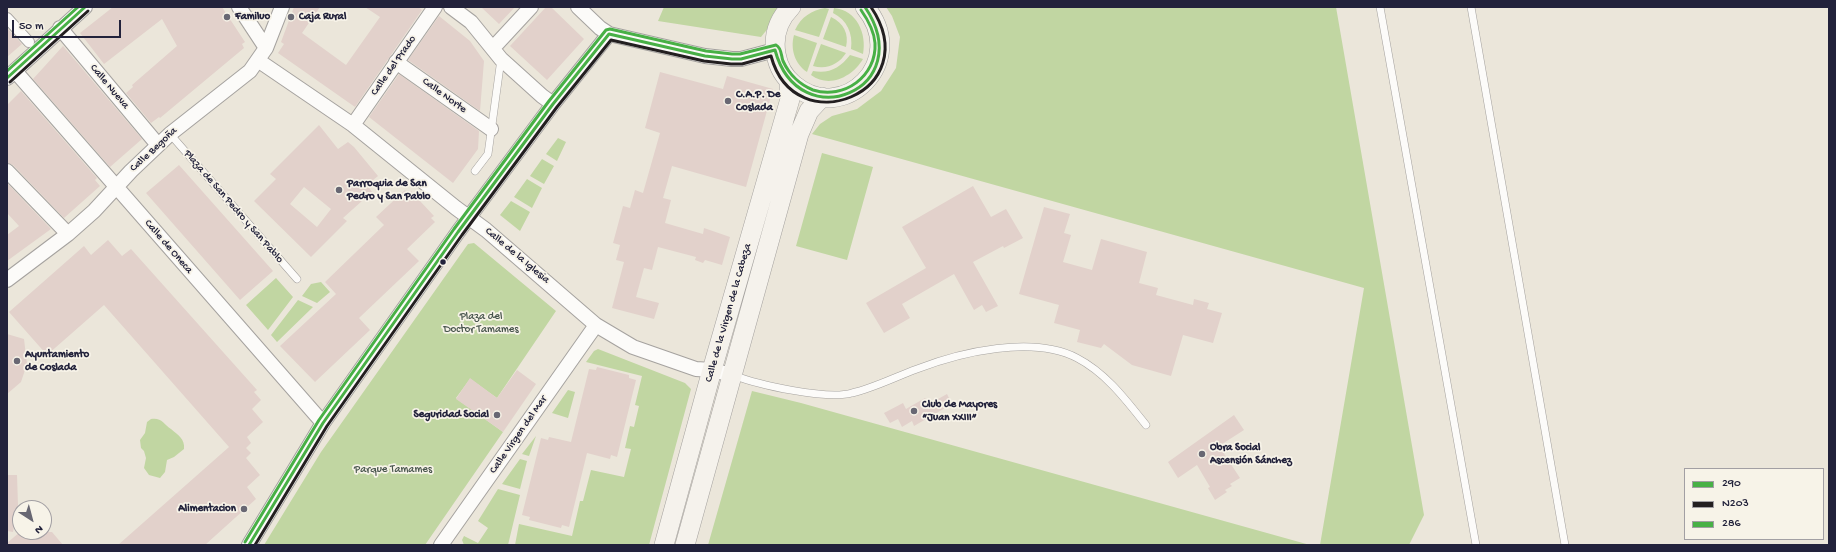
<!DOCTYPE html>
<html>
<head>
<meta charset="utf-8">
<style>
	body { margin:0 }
	#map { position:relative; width:1836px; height:552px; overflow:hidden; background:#ebe6da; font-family:"Gochi Hand",sans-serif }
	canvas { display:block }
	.frame { position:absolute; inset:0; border:8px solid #22223b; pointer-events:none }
	.legend { position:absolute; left:1684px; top:468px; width:140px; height:72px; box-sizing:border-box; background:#f7f3e8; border:1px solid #a29fa3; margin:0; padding:5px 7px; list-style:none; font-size:12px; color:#22223b }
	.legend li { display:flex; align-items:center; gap:8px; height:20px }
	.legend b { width:20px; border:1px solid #a29fa3 }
	.north { position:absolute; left:12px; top:500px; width:40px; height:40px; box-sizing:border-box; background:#f7f3e8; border:1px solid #a29fa3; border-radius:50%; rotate:144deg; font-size:11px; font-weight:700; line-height:16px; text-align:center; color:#22223b }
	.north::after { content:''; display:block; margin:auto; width:14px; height:18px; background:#686773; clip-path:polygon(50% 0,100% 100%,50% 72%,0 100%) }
	.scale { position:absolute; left:12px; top:20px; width:109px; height:18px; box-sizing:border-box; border:2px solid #22223b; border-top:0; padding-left:5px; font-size:12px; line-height:14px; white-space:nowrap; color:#22223b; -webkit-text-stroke:3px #f7f3e8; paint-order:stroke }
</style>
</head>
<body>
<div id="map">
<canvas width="1836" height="552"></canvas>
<div class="frame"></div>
<ul class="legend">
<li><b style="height:5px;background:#48b046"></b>290</li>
<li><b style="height:5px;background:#231f20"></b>N203</li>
<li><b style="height:5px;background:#48b046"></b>286</li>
</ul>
<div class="north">N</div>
<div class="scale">50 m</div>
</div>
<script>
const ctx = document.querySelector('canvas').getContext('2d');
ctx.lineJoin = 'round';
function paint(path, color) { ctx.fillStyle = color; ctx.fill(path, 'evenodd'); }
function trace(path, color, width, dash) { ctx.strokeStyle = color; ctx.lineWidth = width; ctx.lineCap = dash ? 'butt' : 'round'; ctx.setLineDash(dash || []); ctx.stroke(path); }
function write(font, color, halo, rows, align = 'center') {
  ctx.font = font + ' "Gochi Hand",sans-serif'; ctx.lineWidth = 3.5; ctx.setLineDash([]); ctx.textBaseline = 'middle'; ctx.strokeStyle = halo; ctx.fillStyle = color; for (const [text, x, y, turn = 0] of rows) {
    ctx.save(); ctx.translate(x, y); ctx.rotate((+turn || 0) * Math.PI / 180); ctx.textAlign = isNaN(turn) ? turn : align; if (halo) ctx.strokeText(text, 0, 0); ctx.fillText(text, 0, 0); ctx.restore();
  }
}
paint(new Path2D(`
	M664 7H785L761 37 658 21Z
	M886 7H1336L1424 515 1409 545H1320L1364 288 812 134 820 124 832 116 857 109 881 91 896 68 900 37 892 16Z
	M825 8 829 9 819 37 795 30C801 17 812 10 825 8Z
	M834 8C857 10 867 34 863 54L851 49C853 33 847 20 833 13Z
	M831 17C844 23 849 34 846 47L823 39Z
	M794 35 817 43 807 72C795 64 790 49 794 35Z
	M821 44 846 53C839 64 827 70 813 66Z
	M850 55 863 59C853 76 830 89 811 75L813 71C829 74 840 68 850 55Z
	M558 138 566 142 557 161 546 154Z
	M822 153 873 167 847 260 796 246Z
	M542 159 554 166 544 184 530 176Z
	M527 179 542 188 532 208 514 197Z
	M511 201 530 212 520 231 500 215Z
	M474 243 556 311 497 398 470 379 456 398 503 432 425 545H264L321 452 468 244Z
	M276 278 293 297 268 330 246 305Z
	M321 282 330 292 317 303 302 296 311 284Z
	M298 300 313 307 277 342 271 335Z
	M598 349 685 383 691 389 649 545H515L519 524 572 536 580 501H583L591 470 624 477 631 449 625 448 630 426 634 427 639 406 635 405 642 376 586 362 594 351Z
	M568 390 575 392 568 418 552 413Z
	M752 391 801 403 1310 545H708Z
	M151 419C161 417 164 424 171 429 178 435 185 439 184 449L174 457 167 460 165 472 160 478 149 475 144 468 146 458 144 451 141 448 140 440 145 433 147 422Z
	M536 436 529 456 522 454Z
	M520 459 527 461 520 489 502 484Z
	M498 489 520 495 508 545H464L462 540 464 536 478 543 488 528 478 521Z`), '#c1d6a2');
paint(new Path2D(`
	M113 7H222L245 42 242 44 244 48 160 118 159 117 151 123 126 93 133 87 132 85 177 46 162 19 104 64 80 33Z
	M294 7H320L302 33 346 65 380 17 365 7H418L422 10 355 107 278 53 284 44 281 42Z
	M481 7H515L499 24Z
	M546 7H551L584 39 547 80 510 46Z
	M439 16 470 41 484 61 480 111 408 60Z
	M7 28 22 44 7 57Z
	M63 46 142 139 110 167 33 79Z
	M660 72 723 89 727 76 773 89 746 187 672 166 663 198 671 200 665 223 703 234 704 228 730 237 722 265 705 260 703 263 695 260 696 257 658 247 652 270 644 268 636 297 659 303 654 319 612 308 624 262 616 260 620 245 613 243 623 206 630 208 635 190 643 193 660 133 645 128Z
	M399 74 479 131 478 149 453 183 369 117Z
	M21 91 97 178 95 180 100 186 64 218 13 165 7 163V105Z
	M319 125 338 149 348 142 354 147 378 176 367 185 372 192 343 218 347 221 311 257 254 201 276 179 270 174ZM304 187 331 209 317 227 290 204Z
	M179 165 273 271 240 300 146 193Z
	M7 183 51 229 7 261V235L19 226 7 213Z
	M973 186 991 217 1006 209 1023 238 1004 248 1003 246 973 262 998 306 986 312 982 305 974 310 954 274 902 304 910 318 884 333 866 303 926 268 902 227Z
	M405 190 408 194 411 191 420 201 434 216 431 218 435 222 407 249 419 261 359 318 370 330 315 382 280 346 336 294 325 282 384 225 376 217Z
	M1044 207 1070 214 1064 233 1071 235 1063 262 1092 270 1101 239 1147 252 1139 283 1158 288 1156 295 1193 305 1194 299 1209 303 1207 309 1222 313 1213 343 1183 335 1171 376 1132 365 1104 344 1101 348 1077 342 1080 330 1054 323 1059 305 1019 294Z
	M108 240 122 256 131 249 257 390 254 392 261 400 252 409 263 422 247 437 251 443 246 448 251 453 246 458 260 475 247 487 256 499 205 545H118L229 447 104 305 47 355 9 312 84 246 91 255Z
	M7 334 24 339 27 364 21 382 7 394Z
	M597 367 629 375V378L636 380 617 457 611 455 610 459 587 453 569 527 562 525 561 528 529 520 530 517 522 515 541 438 548 440 549 437 571 442 589 369 596 370Z
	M517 370 536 384 503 432 456 399 470 378 497 398Z
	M947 394 952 404 914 426 912 421 902 427 898 419 890 423 884 413 903 403 906 409 925 398 929 404Z
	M1234 415 1244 430 1219 446 1240 478 1230 484 1232 486 1225 490 1227 492 1215 500 1208 488 1210 487 1197 465 1178 478 1168 462Z
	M7 475H17L18 505 13 532 7 531Z
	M20 532H52L63 545H7V543Z`), '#e2d1cb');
const service = new Path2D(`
	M1380 7 1476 545
	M1471 7 1565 545
	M170 134 297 279
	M475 171 488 154 501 59
	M733 375C758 385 827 400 852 393 874 388 895 377 917 369 961 352 1033 335 1077 358 1106 373 1126 400 1146 425`);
const pedestrian = new Path2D(`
	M7 18 29 42`);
const minor = new Path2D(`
	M239 7 266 48
	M451 7 471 22 501 59 542 96 553 104
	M578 7 600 28 609 34 705 56 732 59H741L775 50
	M60 28 158 145
	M493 48 531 7
	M259 61 353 125 456 208 486 230 596 325 633 347 696 369 712 370 732 375
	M396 62 491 129
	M15 71 323 423
	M7 78 85 7
	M353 125 435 7
	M7 171 68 234
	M7 280 68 234 94 211 131 171 170 134 250 71 266 48 282 7
	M249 545 323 423 458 232 553 104 609 34
	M441 545 596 325`);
const secondary = new Path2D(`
	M791 7C778 20 773 36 776 54 778 66 784 77 794 85 843 126 910 61 865 7
	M664 545 712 370 790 99 789 81
	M685 545 799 134 809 111 822 97`);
trace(service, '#a5a29f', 8);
trace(pedestrian, '#a5a29f', 12);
trace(minor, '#a5a29f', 16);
trace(secondary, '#a5a29f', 20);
trace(service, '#fcfbf9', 7);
trace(pedestrian, '#fcfbf9', 10);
trace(minor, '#fcfbf9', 14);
trace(secondary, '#f5f2ec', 19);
trace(new Path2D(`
	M7 78 85 7
	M249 545 323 423 458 232 553 104 609 34 705 56 732 59H741L775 50C799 139 920 89 865 7`), '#48b046', 3);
trace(new Path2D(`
	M10 82 88 11
	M255 545 327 426 462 235 557 107 611 40 704 61 731 64H742L771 56C795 145 928 92 871 7`), '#231f20', 3);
trace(new Path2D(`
	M7 71 78 7
	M245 542 319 420 454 229 549 101 606 30 610 29 706 51 732 54H740L776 45C782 48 781 56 783 61 789 74 800 85 813 90 844 100 877 76 875 43 874 30 868 20 861 10`), '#48b046', 3);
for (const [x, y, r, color] of [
	[227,17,4,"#686773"],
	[291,17,4,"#686773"],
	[728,101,4,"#686773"],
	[339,190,4,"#686773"],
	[443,262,3.5,"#22223b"],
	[17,361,4,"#686773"],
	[914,411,4,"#686773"],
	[497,415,4,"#686773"],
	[1202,454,4,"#686773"],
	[244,509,4,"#686773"]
]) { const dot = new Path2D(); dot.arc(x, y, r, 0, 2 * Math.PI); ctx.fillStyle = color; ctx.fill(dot); trace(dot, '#f7f3e8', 1.5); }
write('bold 11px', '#22223b', '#f7f3e8', [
	["Familuo",235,17],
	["Caja Rural",299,17],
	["C.A.P. De",736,95],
	["Coslada",736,108],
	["Parroquia de San",347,184],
	["Pedro y San Pablo",347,197],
	["Ayuntamiento",25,355],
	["de Coslada",25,368],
	["Club de Mayores",922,405],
	["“Juan XXIII”",922,418],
	["Seguridad Social",489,415,"right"],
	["Obra Social",1210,448],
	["Ascensión Sánchez",1210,461],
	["Alimentacion",236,509,"right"]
], 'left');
write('11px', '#22223b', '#f7f3e8', [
	["Calle del Prado",394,66,-55],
	["Calle Nueva",109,87,50],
	["Calle Norte",444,96,36],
	["Calle Begoña",154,150,-43],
	["Plaza de San Pedro y San Pablo",233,207,49],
	["Calle de Oneca",168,247,49],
	["Calle de la Iglesia",517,256,40],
	["Calle de la Virgen de la Cabeza",729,313,-74],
	["Calle Virgen del Mar",519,435,-55]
]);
write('11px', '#47544c', '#f7f3e8', [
	["Plaza del",481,317],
	["Doctor Tamames",481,330],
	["Parque Tamames",393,470]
]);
</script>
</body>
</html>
